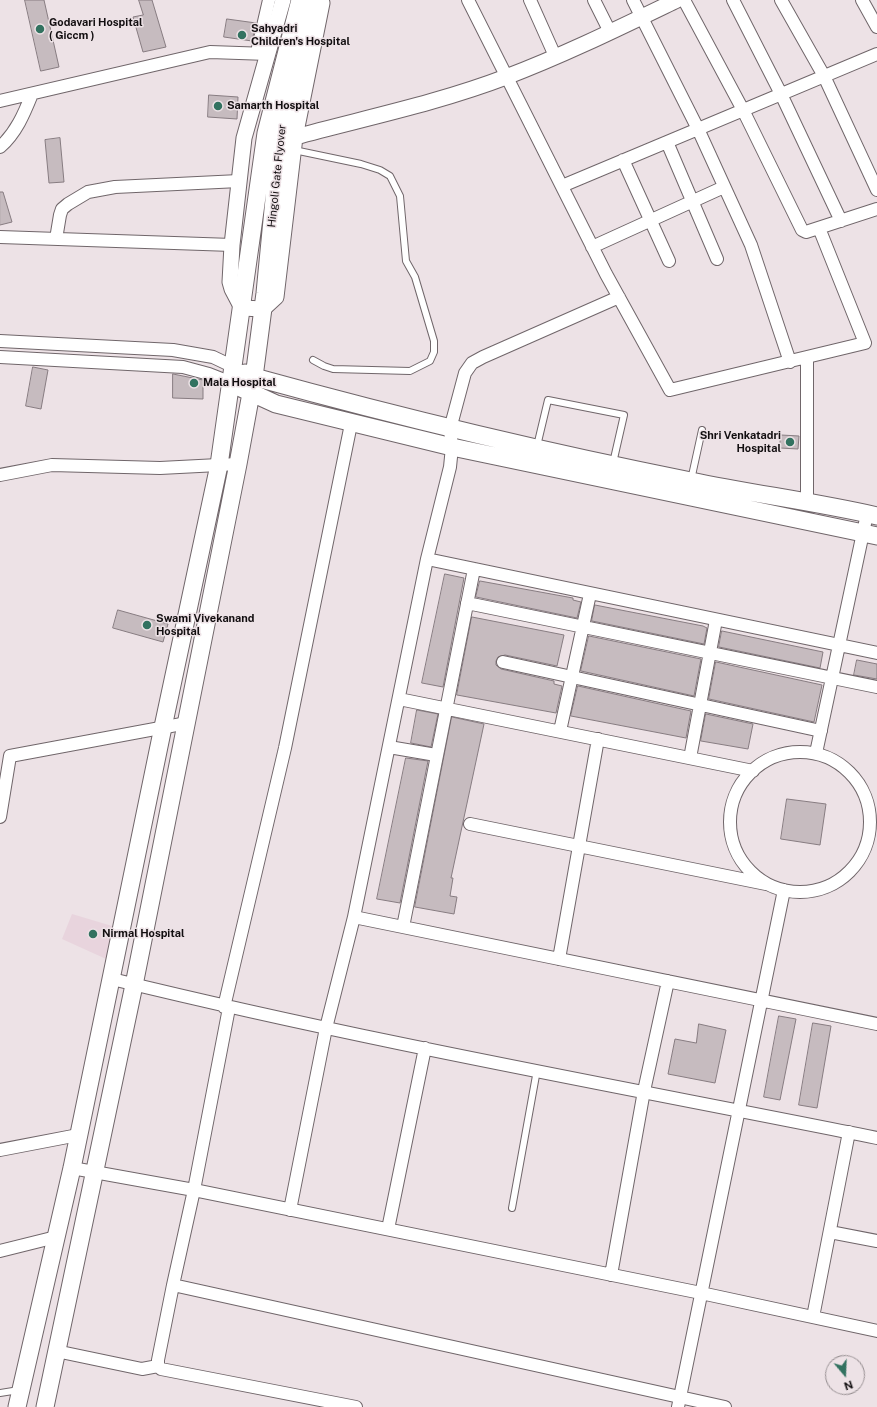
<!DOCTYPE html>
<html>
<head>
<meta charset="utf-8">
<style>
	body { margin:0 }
	#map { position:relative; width:877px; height:1407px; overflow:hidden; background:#ede2e6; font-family:"Public Sans",sans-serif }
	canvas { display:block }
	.north { position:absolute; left:825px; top:1355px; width:40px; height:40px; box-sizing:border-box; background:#ede2e6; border:1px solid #958d90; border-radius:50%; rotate:161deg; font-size:11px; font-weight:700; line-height:16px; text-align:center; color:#120e10 }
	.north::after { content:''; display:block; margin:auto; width:14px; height:18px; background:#327260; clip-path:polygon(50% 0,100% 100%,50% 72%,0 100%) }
</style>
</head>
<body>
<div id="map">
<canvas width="877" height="1407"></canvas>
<div class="north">N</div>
</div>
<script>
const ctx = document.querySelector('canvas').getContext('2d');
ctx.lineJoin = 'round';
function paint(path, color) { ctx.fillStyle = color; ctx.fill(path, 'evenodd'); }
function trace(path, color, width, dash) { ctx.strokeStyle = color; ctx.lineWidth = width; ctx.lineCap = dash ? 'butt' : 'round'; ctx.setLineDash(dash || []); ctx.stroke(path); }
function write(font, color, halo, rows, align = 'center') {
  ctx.font = font + ' "Public Sans",sans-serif'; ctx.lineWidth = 3; ctx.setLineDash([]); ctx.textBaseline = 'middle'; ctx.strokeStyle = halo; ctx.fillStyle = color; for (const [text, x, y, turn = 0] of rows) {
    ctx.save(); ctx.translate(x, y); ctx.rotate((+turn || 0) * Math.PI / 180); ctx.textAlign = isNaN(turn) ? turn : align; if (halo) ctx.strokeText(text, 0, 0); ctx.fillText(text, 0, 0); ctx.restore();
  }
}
paint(new Path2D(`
	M72 914 122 929 115 963 62 939Z`), '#e8d4dd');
const building = new Path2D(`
	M25 0H44L59 67 41 71Z
	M139 0H152L166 47 143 52 133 17 143 15Z
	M227 19 256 23 252 41 224 37Z
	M209 95 238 97 237 119 208 117Z
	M60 138 64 182 49 183 45 140Z
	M0 192H3L12 222 0 225Z
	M33 367 48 370 41 409 26 406Z
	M173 374 203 380V399L173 398Z
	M781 435 799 436 798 449 780 448Z
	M445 574 464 578 443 687 422 683Z
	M480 581 573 598V600L581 602 577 618 476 597Z
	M595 605 703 626 707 628 704 644 592 621Z
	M118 610 168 624 163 642 113 628Z
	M472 617 564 635 557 666 505 655 498 657 496 661V665L501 669 554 681V684L562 686 556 713 457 695Z
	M722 631 823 652 820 668 719 647Z
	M589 636 701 659 694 696 581 671Z
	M857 660 877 664V679L854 675Z
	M716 662 822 685 814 722 709 699Z
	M578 686 691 711 686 738 571 716Z
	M417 710 438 714 431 747 411 743Z
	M706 714 753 724 748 749 701 741Z
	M452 717 484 724 451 878H453L450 896 457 897 454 914 415 907Z
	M406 758 428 761 400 903 377 899Z
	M787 799 826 804 820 845 781 839Z
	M779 1016 796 1019 780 1100 764 1097Z
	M813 1023 831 1026 817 1108 799 1105Z
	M699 1024 726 1030 715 1083 668 1074 675 1039 696 1043Z`);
paint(building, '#c6bbbf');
trace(building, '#877c81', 1);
const service = new Path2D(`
	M294 150 361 164 380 170 390 176 400 196 406 261 415 277 434 341V352L430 361 410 371 333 369 324 366 313 360
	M537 446 548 400 624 415 613 463
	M691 480 702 430
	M512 1208 537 1070
	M0 1393 19 1390`);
const minor = new Path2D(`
	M468 0 606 274 670 390 865 343 819 228
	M530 0 555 56
	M594 0 610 32
	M633 0 698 129 751 245 790 362
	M684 0 743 110 802 230 806 232 877 209
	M733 0 781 94 841 221
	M781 0 824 76 877 190
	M862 0 877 27
	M257 52 269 0
	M0 101 210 52 268 54
	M667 142 717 259
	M0 147C16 133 24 114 32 94
	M623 160 669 261
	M562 186 877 54
	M0 237 232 245
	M56 239 60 215 62 209 68 204 88 192 115 187 239 181
	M592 247 724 187
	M0 341 173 350 213 357 234 367
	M0 357 183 367 209 374 232 383
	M0 475 52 465 160 468 238 464
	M807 503V357
	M427 559 877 653
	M467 603 877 687
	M503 662 821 731
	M399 699 753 771
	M560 731 590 594
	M389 747 436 755
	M730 822a70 70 0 1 1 140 0a70 70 0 1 1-140 0Z
	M816 753 867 514
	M690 758 716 620
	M0 817 10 756 187 723
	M470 824 766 884
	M354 917 877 1024
	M403 927 474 569
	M559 959 598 739
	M112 979C365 1041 622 1087 877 1138
	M224 1007 285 748 351 424
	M229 1008 194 1190 173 1285 725 1407
	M0 1150 78 1135
	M72 1168 194 1190 701 1293 877 1331
	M290 1210 326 1028 354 917 427 559 450 467 452 447 450 429 465 373 472 363 483 357 619 297
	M388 1229 425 1048
	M830 1232 877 1241
	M0 1251 56 1237
	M611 1275 644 1091 668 981
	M173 1285 158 1360V1366L161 1369 356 1407
	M813 1317 849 1132
	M56 1351 142 1369 158 1366
	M678 1407 784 890`);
const tertiary = new Path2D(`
	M283 0 244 138 232 245 230 282 232 289 242 308 263 309 276 297 295 137 322 3
	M295 137C365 118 438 103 506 77 564 55 621 27 677 0`);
const secondary = new Path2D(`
	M245 373 254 377C399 417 544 452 691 481 753 494 816 502 877 516
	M241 388 276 404 452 447 877 536
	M17 1407 72 1168 163 727 219 465 266 133 300 0
	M45 1407 134 985 238 464 254 377 265 293 280 137 303 41 317 0`);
trace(service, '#70666a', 8);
trace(minor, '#70666a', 14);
trace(tertiary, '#70666a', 17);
trace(secondary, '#70666a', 19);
trace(service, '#fff', 6);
trace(minor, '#fff', 12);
trace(tertiary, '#fff', 15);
trace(secondary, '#fff', 17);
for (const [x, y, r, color] of [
	[40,29,5,"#327260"],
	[242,35,5,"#327260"],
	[218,106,5,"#327260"],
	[194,383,5,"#327260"],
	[790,442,5,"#327260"],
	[147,625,5,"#327260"],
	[93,934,5,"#327260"]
]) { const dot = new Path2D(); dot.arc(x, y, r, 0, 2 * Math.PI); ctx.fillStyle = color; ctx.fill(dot); trace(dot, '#ede2e6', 1.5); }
write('bold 11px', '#120e10', '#ede2e6', [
	["Godavari Hospital",49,23],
	["( Giccm )",49,36],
	["Sahyadri",251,29],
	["Children's Hospital",251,42],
	["Samarth Hospital",227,106],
	["Mala Hospital",203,383],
	["Shri Venkatadri",781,436,"right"],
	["Hospital",781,449,"right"],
	["Swami Vivekanand",156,619],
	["Hospital",156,632],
	["Nirmal Hospital",102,934]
], 'left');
write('11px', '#120e10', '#ede2e6', [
	["Hingoli Gate Flyover",277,176,-84]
]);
</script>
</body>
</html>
